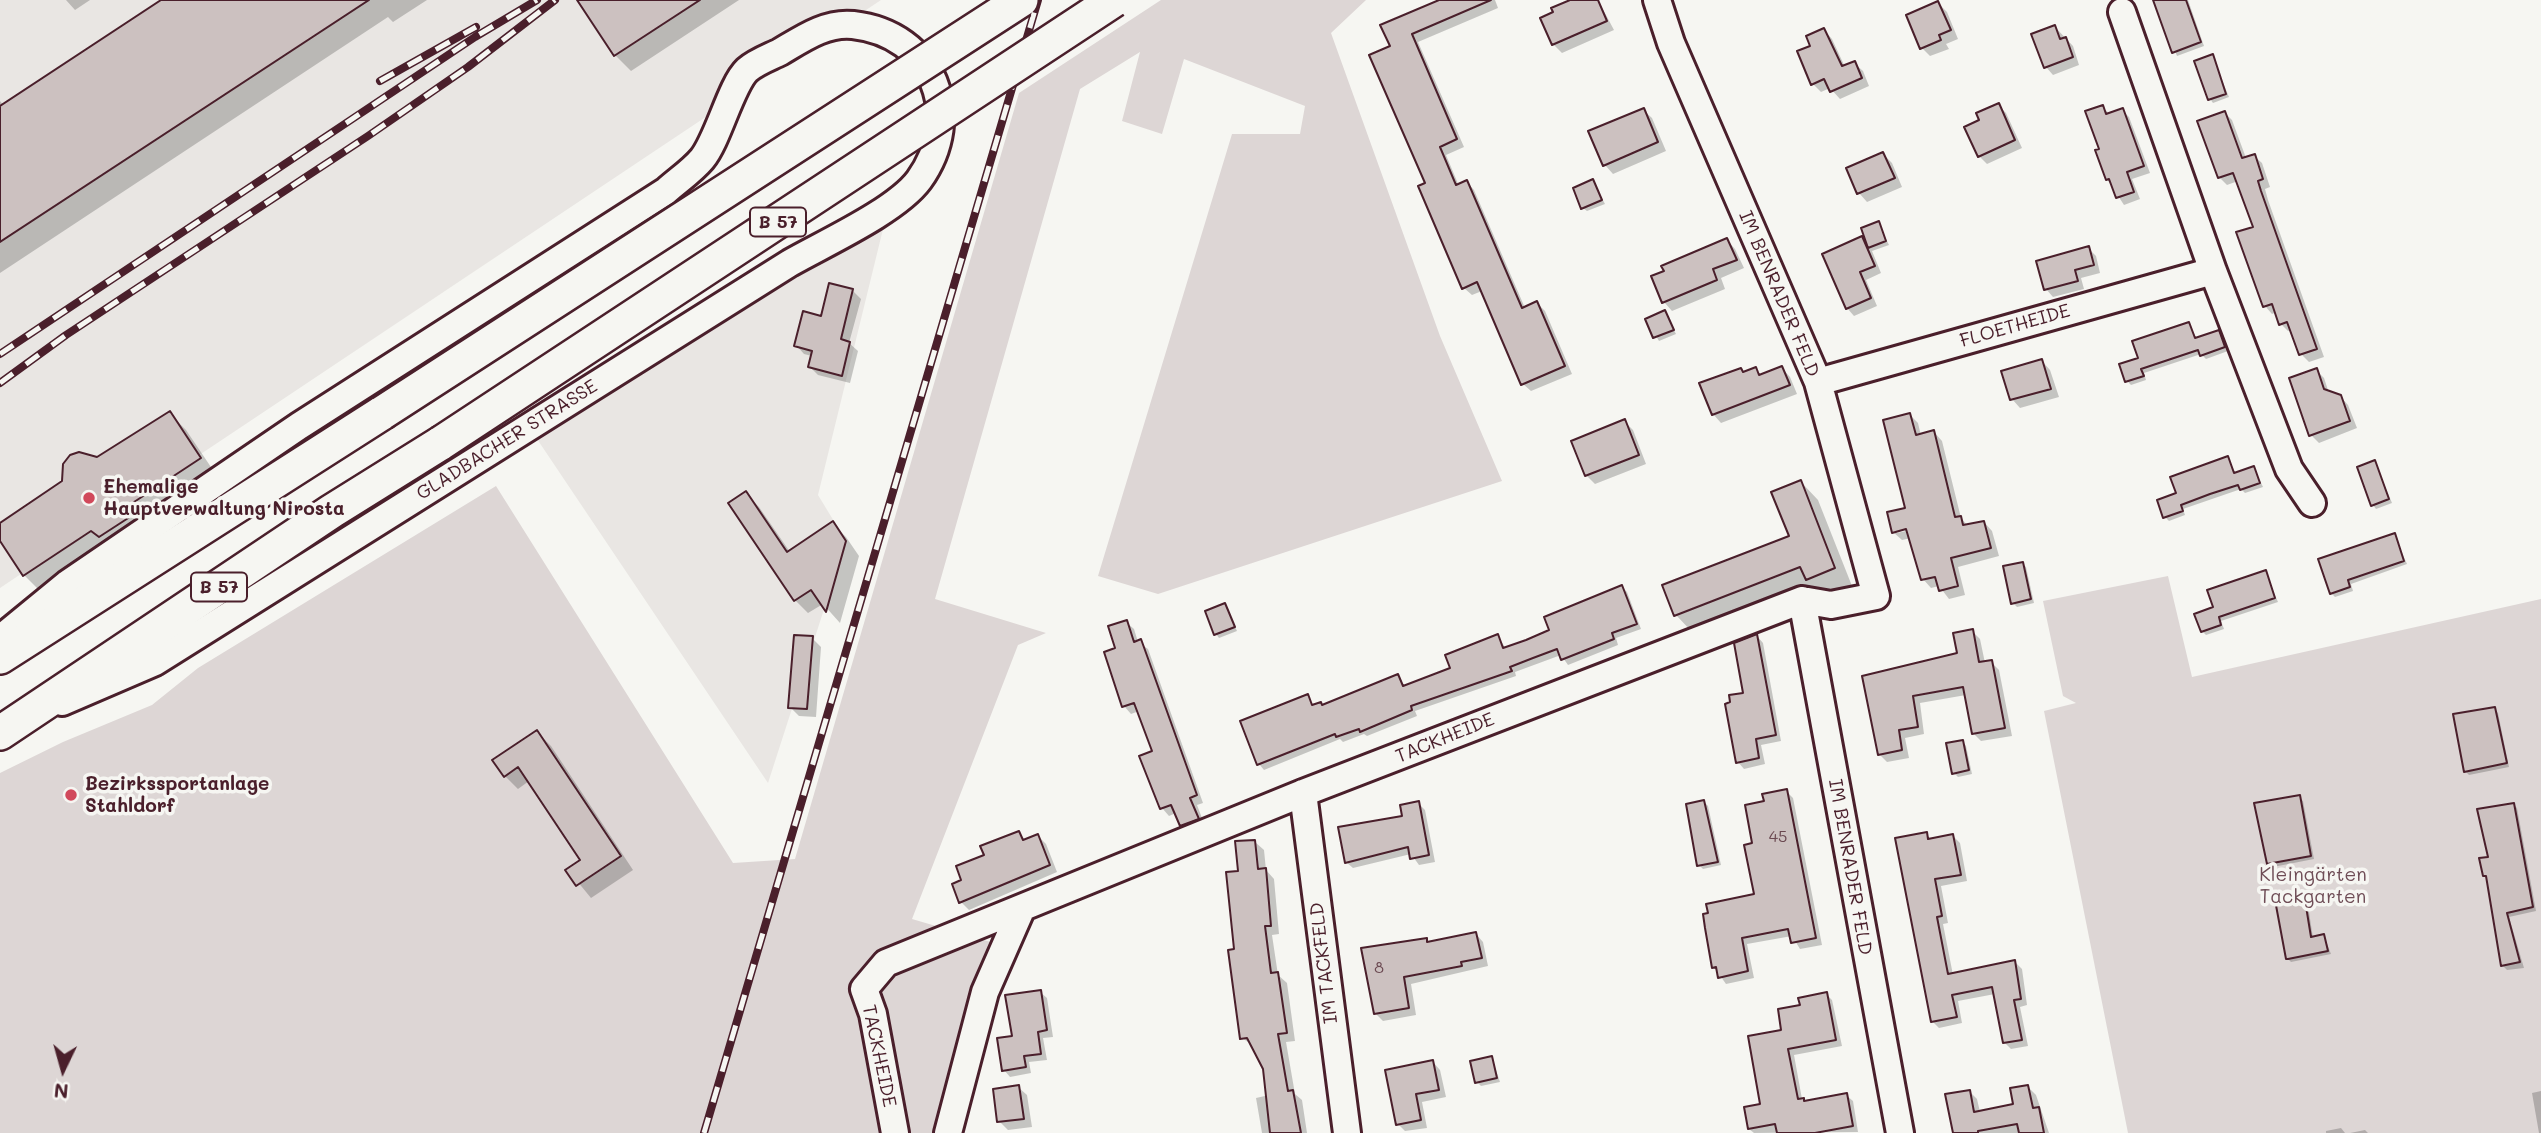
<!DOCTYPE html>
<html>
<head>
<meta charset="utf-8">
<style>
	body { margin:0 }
	#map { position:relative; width:2541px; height:1133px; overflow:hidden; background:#f6f6f2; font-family:Mali,sans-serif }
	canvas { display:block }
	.north { position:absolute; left:28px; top:1035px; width:70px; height:70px; -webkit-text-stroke:5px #f6f6f2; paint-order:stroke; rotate:185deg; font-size:19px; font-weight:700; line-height:28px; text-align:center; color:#4a1f2b }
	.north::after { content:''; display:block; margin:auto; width:24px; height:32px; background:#4a1f2b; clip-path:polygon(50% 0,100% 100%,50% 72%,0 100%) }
</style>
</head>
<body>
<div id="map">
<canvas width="2541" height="1133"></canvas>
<div class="north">N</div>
</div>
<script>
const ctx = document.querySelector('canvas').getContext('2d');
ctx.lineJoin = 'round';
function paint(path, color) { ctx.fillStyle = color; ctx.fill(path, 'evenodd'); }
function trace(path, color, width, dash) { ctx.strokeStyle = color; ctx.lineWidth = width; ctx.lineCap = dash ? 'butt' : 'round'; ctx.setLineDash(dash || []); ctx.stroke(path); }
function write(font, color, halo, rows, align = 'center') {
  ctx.font = font + ' Mali,sans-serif'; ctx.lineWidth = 7; ctx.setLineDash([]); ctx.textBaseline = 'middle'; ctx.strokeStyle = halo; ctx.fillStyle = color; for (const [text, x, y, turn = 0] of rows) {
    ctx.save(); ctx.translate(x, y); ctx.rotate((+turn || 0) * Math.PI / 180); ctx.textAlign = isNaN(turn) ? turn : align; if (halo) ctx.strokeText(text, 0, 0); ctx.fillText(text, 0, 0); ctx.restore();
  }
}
paint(new Path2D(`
	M0 0H881L0 588Z
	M884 225 818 495 846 541 768 783 535 436Z`), '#e9e6e3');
paint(new Path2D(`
	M1161 0H1366L1331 33 1440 336 1502 481 1158 594 1098 576 1232 134H1300L1305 106 1184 59 1162 134 1122 121 1140 52 1080 89 935 599 1046 633 1018 645 912 919 1004 946 945 1133H0V773L63 742 152 705 198 668 496 486 733 863 795 859 1019 93ZM538 730 621 856 577 886 580 860 518 767 504 776 493 760Z
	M2168 576 2192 677 2541 599V1133H2128L2044 711 2076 703 2063 696 2043 601Z`), '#ddd6d5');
paint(new Path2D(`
	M66 0H90L75 10Z
	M164 0H427L393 22 388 17 0 273V101L4 106Z
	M579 0H739L631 71 615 55Z
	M1443 0H1495L1498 8 1418 42 1464 147 1446 155 1459 186 1467 182 1474 190 1525 308 1537 303 1545 311 1572 374 1531 391 1523 384 1482 291 1472 295 1464 288 1427 184 1392 47Z
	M1574 0H1598L1614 30 1562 53 1553 44Z
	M2155 0H2188L2204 46 2177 56Z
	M1938 3 1947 12 1958 39 1946 44 1949 49 1930 56 1922 48Z
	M2055 27 2073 46 2079 65 2053 75 2046 67Z
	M1824 30 1832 39 1845 67 1854 63 1863 71 1869 86 1840 99 1830 88 1821 92 1813 84 1812 47Z
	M2212 56 2229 97 2213 103 2210 99Z
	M1998 105 2006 113 2022 148 1987 164 1979 156Z
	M2102 107 2110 114 2122 110 2129 117 2150 173 2132 179 2140 199 2124 205 2107 179Z
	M1643 110 1652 118 1666 151 1613 174 1605 165Z
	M2225 113 2232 120 2246 158 2254 156 2262 163 2270 187 2265 189 2268 200 2324 357 2309 362 2301 354 2292 330 2288 331 2281 324 2277 312 2272 314 2265 306 2255 228 2238 181 2227 185 2219 177Z
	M1883 154 1892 163 1902 187 1867 202 1859 193 1848 169Z
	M1593 181 1605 204 1587 211 1583 208Z
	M1878 223 1889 245 1872 251 1881 273 1866 280 1877 306 1854 316 1847 308 1862 239 1869 245Z
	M1727 240 1735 249 1744 268 1721 278 1725 289 1672 311 1664 302 1666 272Z
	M2088 248 2096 256 2100 273 2081 278 2084 289 2053 297 2046 289Z
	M852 290 861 299 849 343 858 351 850 383 818 375 810 367 812 356 804 354 796 345Z
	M1665 312 1676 334 1659 341 1647 320Z
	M2189 324 2197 339 2218 332 2228 351 2206 359 2201 354 2144 373 2146 380 2131 385 2127 381 2140 359Z
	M2042 361 2050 370 2059 397 2020 408 2012 399Z
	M1782 368 1790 377 1797 394 1721 423 1713 414 1741 370 1745 374 1755 369 1762 376Z
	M2316 370 2324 378 2329 393 2340 396 2348 405 2357 428 2319 443 2311 435Z
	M169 413 186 430 217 476 41 592 24 575 0 538V525Z
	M1910 415 1918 423 1921 436 1934 432 1942 441 1961 518 1968 526 1984 522 1992 531 1999 556 1958 567 1965 595 1949 599 1939 586 1931 588 1923 579 1911 538 1902 540 1893 532 1907 509ZM1914 526 1915 529 1897 533V530Z
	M1624 421 1633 430 1646 464 1595 484 1586 475Z
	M2228 458 2236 474 2254 468 2263 487 2245 493 2241 489 2183 509 2185 515 2169 521 2165 517 2178 494Z
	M2375 462 2392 503 2376 509 2373 505Z
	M1801 482 1818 500 1852 586 1825 597 1814 586 1693 633 1676 615 1791 537Z
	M746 494 759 507 790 552 833 524 846 537 859 556 840 623 823 604 808 613 795 600Z
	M2394 535 2407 564 2351 584 2353 591 2335 597 2331 593Z
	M2022 563 2026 567 2034 603 2017 607 2013 603Z
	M2265 572 2278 602 2221 621 2224 629 2206 635 2202 631 2215 608Z
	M1622 587 1627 592 1641 629 1616 638 1618 645 1568 665 1561 655 1515 672 1516 676 1415 711 1417 716 1367 736 1364 734 1343 742 1340 739 1264 770 1259 764 1242 722 1307 696 1314 706H1323L1398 676 1405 687 1452 669 1498 636 1506 649 1552 631Z
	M1225 605 1237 631 1219 638 1216 634Z
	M1126 622 1134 629 1138 642 1148 649 1203 803 1197 805 1205 826 1189 833 1176 813 1169 816 1162 808 1154 752 1139 711 1131 714 1124 706 1117 649Z
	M1972 631 1980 639 1985 663 1991 662 1999 670 2012 736 1981 741 1974 734 1966 695 1920 703 1924 734 1905 738 1909 758 1887 762 1879 754 1864 677 1959 655Z
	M1757 636 1763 643 1781 741 1761 745 1765 764 1744 769 1738 762 1745 694Z
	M812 638 821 647 816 717 799 716 790 707Z
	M2494 709 2498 713 2509 767 2469 775 2465 771Z
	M537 732 551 746 633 870 591 898 568 870 582 861 529 781 518 789 505 776Z
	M1963 742 1966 746 1972 774 1958 777 1954 773Z
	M1786 791 1793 798 1822 945 1800 949 1792 936 1747 944 1754 978 1726 984 1714 967 1756 896 1754 844Z
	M2299 797 2303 801 2314 859 2273 867 2269 863Z
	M1704 802 1708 806 1721 865 1703 869 1699 865Z
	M1418 803 1425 810 1435 862 1419 865 1411 854 1353 868 1346 862 1404 818Z
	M2514 805 2517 808 2536 911 2509 917 2524 968 2507 970 2503 966 2489 880 2484 876Z
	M1019 833 1026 841 1038 836 1046 844 1057 872 969 910 961 902 964 881 986 856Z
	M1926 834 1932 840 1953 836 1960 843 1967 881 1941 886 1948 923 1943 924 1953 975 2015 962 2022 969 2027 1005 2020 1007 2028 1046 2011 1049 2004 1042 1995 994 1958 1001 1962 1023 1939 1028 1932 1021Z
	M1255 842 1264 850 1266 870 1274 879 1279 934 1272 935 1278 975 1287 983 1295 1041 1286 1042 1295 1094 1302 1100 1307 1133H1262L1256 1098 1269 1095 1265 1068 1254 1046 1242 1038 1236 950 1240 872Z
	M2303 895 2307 899 2313 938 2324 936 2331 954 2291 962 2287 958Z
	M1476 934 1483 942 1488 966 1411 984 1416 1015 1383 1021 1376 1014 1426 940 1430 943Z
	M1040 992 1047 998 1053 1037 1043 1038 1047 1060 1029 1062 1031 1073 1010 1077 1004 1070 1014 1037Z
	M1826 994 1832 1000 1842 1046 1794 1055 1802 1099 1806 1103 1846 1095 1853 1101 1858 1132 1754 1133 1749 1129 1762 1105 1783 1031 1802 1007Z
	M1492 1058 1500 1082 1481 1086 1477 1082Z
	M1433 1062 1440 1070 1446 1097 1422 1102 1427 1128 1405 1131 1398 1124Z
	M1018 1087 1027 1095 1032 1127 1008 1130 999 1121Z
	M2028 1087 2036 1095 2049 1133H1955L1969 1091 1977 1099 1980 1112 2015 1105Z
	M2541 1091V1133H2539L2532 1093Z
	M2341 1128 2345 1133H2326V1131Z
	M2365 1130 2368 1133H2350Z`), '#0003');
const building = new Path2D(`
	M161 0H369L0 242V106Z
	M577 0H700L614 56Z
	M1439 0H1491L1412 34 1457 139 1440 147 1456 185 1467 180 1522 308 1537 301 1565 366 1521 385 1477 282 1462 289 1418 186 1425 183 1369 55 1390 46 1380 25Z
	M1570 0H1598L1607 21 1552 45 1540 18 1553 12 1551 8Z
	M2153 0H2186L2201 42 2172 53Z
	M1938 1 1951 30 1939 35 1941 40 1920 49 1906 15Z
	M2055 25 2060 39 2066 37 2073 57 2044 68 2031 34Z
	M1824 28 1842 66 1855 61 1862 78 1830 92 1824 79 1811 85 1797 51 1810 46 1806 36Z
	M2213 54 2226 94 2208 100 2194 61Z
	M1999 103 2015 140 1978 157 1964 127 1979 120 1976 113Z
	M2103 105 2106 114 2123 108 2144 166 2127 172 2134 192 2116 198 2109 179 2106 180 2095 150 2099 149 2085 111Z
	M1644 108 1658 142 1603 166 1588 131Z
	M2225 111 2242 158 2255 154 2263 179 2258 181 2261 191 2317 349 2299 355 2287 322 2279 325 2272 304 2263 307 2236 232 2253 227 2233 173 2218 178 2197 121Z
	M1883 152 1895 178 1857 194 1846 168Z
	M1593 179 1602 200 1581 209 1573 188Z
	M1879 221 1886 241 1868 248 1861 228Z
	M1862 236 1875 266 1860 272 1871 298 1846 309 1822 254Z
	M1727 238 1737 260 1713 269 1717 280 1662 303 1651 276 1664 271 1661 266Z
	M2089 246 2094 265 2075 270 2078 281 2044 290 2036 261Z
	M829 283 853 289 841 339 850 342 842 376 808 367 812 351 794 346 803 311 821 316Z
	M1665 310 1674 330 1653 338 1645 319Z
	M2189 322 2195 338 2219 330 2225 347 2200 356 2198 350 2141 369 2144 376 2125 382 2119 364 2138 358 2132 341Z
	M2042 359 2051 389 2010 400 2001 371Z
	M1782 366 1790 385 1712 415 1699 383 1741 368 1743 372 1756 367 1759 375Z
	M2317 368 2324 389 2341 395 2350 421 2309 436 2289 378Z
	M170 411 201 458 131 504 136 513 99 537 91 531 23 576 0 541V523L62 481 63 464 70 455 79 452 97 457Z
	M1910 413 1916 435 1934 430 1955 517 1961 516 1963 525 1984 521 1991 548 1951 558 1958 586 1939 591 1935 577 1921 580 1906 529 1892 533 1887 512 1905 508 1883 420Z
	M1625 419 1639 455 1585 476 1571 441Z
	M2228 456 2234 473 2254 466 2260 483 2240 490 2238 485 2210 494 2181 505 2183 511 2163 518 2157 500 2176 493 2170 477Z
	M2375 460 2389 499 2371 506 2357 467Z
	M1801 480 1835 568 1806 580 1800 567 1674 616 1662 585 1789 536 1771 492Z
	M746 491 787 552 833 521 846 541 826 612 811 590 794 601 728 503Z
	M2395 533 2404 561 2348 580 2350 587 2330 594 2318 559Z
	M2023 562 2031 599 2011 604 2003 566Z
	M2266 570 2275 598 2219 617 2221 625 2201 632 2194 614 2213 607 2207 590Z
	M1622 585 1637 624 1612 633 1614 639 1561 660 1557 649 1533 658 1510 667 1512 671 1411 706 1412 710 1360 732 1359 729 1336 737 1335 734 1257 765 1240 721 1308 694 1312 705 1321 702 1322 705 1398 674 1403 686 1450 668 1445 655 1498 634 1503 648 1526 640 1549 630 1544 617Z
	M1225 603 1235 627 1214 635 1205 611Z
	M1127 620 1134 642 1141 639 1197 795 1190 798 1199 819 1180 826 1171 805 1160 809 1139 756 1152 751 1134 703 1122 707 1104 652 1115 648 1108 626Z
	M1973 629 1979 662 1992 660 2005 728 1972 734 1963 687 1913 696 1918 727 1899 730 1902 750 1878 755 1862 676 1957 653 1953 633Z
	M1757 634 1776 735 1756 739 1759 758 1736 763 1725 704 1730 702 1729 695 1743 693 1734 643Z
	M794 635 813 636 807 709 788 708Z
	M2495 707 2507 763 2464 772 2453 714Z
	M537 730 621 856 576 886 565 870 580 860 518 767 504 777 492 760Z
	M1963 740 1969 770 1952 774 1946 743Z
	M1787 789 1816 938 1791 943 1788 929 1742 938 1748 971 1718 978 1716 967 1712 968 1705 928 1703 914 1708 913 1706 904 1754 894 1744 845 1752 843 1745 805 1764 801 1762 794Z
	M2300 795 2311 856 2267 864 2254 803Z
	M1704 800 1718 862 1697 866 1686 804Z
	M1419 801 1429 855 1410 859 1408 847 1345 863 1338 827 1402 816 1400 805Z
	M2514 803 2533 907 2507 913 2520 962 2501 966 2486 876H2483L2479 858 2488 857 2477 809Z
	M1019 831 1023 840 1038 834 1050 865 959 903 952 884 961 880 956 866 984 855 980 846Z
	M1927 832 1928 839 1953 834 1961 875 1935 879 1942 916 1937 917 1948 974 2015 960 2021 999 2014 1000 2022 1040 2003 1043 1992 987 1952 995 1957 1017 1931 1022 1895 838Z
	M1255 840 1258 869 1266 868 1271 926H1265L1271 973 1278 972 1287 1033 1278 1034 1288 1091 1293 1090 1301 1133H1270L1263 1069 1247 1038 1240 1039 1228 950 1234 949 1226 872 1238 871 1235 841Z
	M2304 894 2311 937 2324 934 2328 951 2288 959H2286L2275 900Z
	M1476 932 1482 958 1461 962 1462 966 1404 977 1409 1008 1374 1014 1361 948 1427 938V942Z
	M1041 990 1047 1030 1038 1032 1041 1054 1024 1056 1026 1067 1002 1071 997 1038 1012 1036 1005 995Z
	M1827 992 1836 1040 1788 1049 1798 1099 1804 1098V1101L1847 1093 1853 1126 1815 1133H1777L1775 1124 1748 1129 1744 1107 1760 1104 1748 1036 1781 1030 1778 1009 1800 1005 1798 998Z
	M1492 1056 1497 1078 1475 1083 1470 1061Z
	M1433 1060 1439 1090 1416 1094 1421 1120 1396 1125 1385 1070Z
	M1019 1085 1024 1119 997 1122 993 1089Z
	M2028 1085 2033 1108 2039 1107 2044 1133H2019L2017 1124 1978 1131V1133H1953L1945 1094 1970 1090 1974 1112 2013 1104 2010 1088Z`);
paint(building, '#ccc1c0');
trace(building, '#4a1f2b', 2);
const minor = new Path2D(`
	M2122 12 2213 271 2289 469 2312 503
	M1818 382 2213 271
	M1802 600 1900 1133
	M0 639 67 584 299 426 666 191C677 181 692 171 702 159 718 140 731 85 747 70 756 62 770 57 780 52 802 39 826 22 853 25 934 34 965 116 919 180 896 211 825 243 790 263L155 662 62 702
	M1303 793 1347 1133
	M895 1133 873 1014 864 989 886 963 1303 793 1802 600 1831 605 1876 596 1818 382 1671 43 1657 0
	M948 1133 985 992 1021 910`);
const major = new Path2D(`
	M0 657 382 413
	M0 733 332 511 441 443`);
trace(minor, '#4a1f2b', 32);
trace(major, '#4a1f2b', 38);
trace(minor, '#f6f6f2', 26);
trace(major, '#f6f6f2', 33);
const rail = new Path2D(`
	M380 81 476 27
	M0 354 475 37 537 0
	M0 383 66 335 368 136 468 67 555 0
	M704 1133 1038 0`);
trace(rail, '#4a1f2b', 8);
trace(rail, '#f6f6f2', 5, [16]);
const majorBridge = new Path2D(`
	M382 413 1021 0
	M441 443 1114 0`);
trace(majorBridge, '#4a1f2b', 38, []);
trace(majorBridge, '#f6f6f2', 33);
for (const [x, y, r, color] of [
	[89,498,7,"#d1495b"],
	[71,795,7,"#d1495b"]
]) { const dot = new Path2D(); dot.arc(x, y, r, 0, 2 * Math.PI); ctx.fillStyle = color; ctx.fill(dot); trace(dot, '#f6f6f2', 2.5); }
write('16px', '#6a4850', null, [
	["45",1778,837],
	["8",1379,968]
]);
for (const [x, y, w] of [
	[778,222,56],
	[219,587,56]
]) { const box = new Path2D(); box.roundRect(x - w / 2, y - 14.5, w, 29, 5); ctx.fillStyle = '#f6f6f2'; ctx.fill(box); trace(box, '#4a1f2b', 2); }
write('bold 18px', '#4a1f2b', null, [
	["B 57",778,222],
	["B 57",219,587]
]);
write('19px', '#4a1f2b', '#f6f6f2', [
	["IM BENRADER FELD",1779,294,67],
	["FLOETHEIDE",2015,326,-16],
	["GLADBACHER STRASSE",507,440,-32],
	["TACKHEIDE",1445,738,-22],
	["IM BENRADER FELD",1850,867,80],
	["IM TACKFELD",1324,963,-97],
	["TACKHEIDE",879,1056,78]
]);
write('bold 19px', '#4a1f2b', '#f6f6f2', [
	["Ehemalige",103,487],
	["Hauptverwaltung Nirosta",103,509],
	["Bezirkssportanlage",85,784],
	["Stahldorf",85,806]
], 'left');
write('19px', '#6f4d56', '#f6f6f2', [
	["Kleingärten",2313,875],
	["Tackgarten",2313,897]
]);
</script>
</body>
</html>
